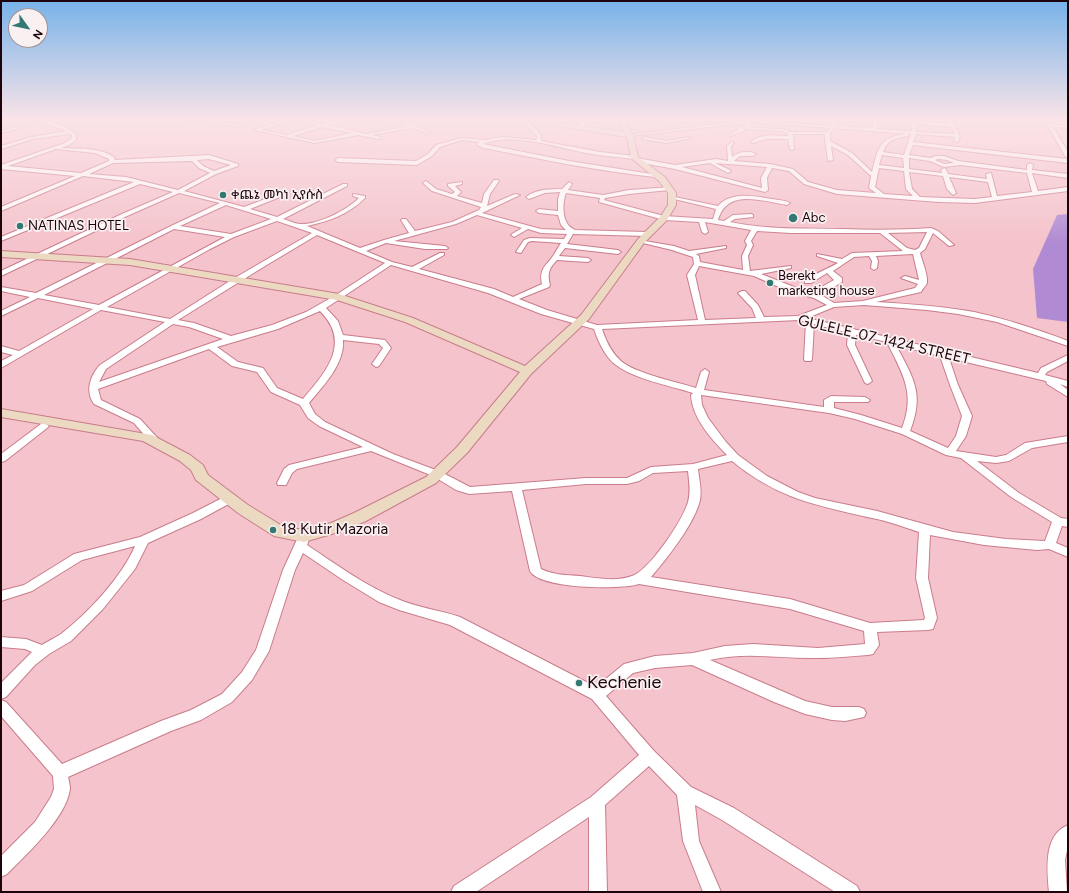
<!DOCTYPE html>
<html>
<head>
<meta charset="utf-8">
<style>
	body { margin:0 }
	#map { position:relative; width:1069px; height:893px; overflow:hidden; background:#f5c3cb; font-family:Figtree,sans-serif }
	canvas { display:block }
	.frame { position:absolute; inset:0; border:2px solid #1e040a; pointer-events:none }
	.north { position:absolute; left:8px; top:8px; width:40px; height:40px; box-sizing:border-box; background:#f9f0f2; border:1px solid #a19295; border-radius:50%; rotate:123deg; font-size:11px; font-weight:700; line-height:16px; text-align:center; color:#1e040a }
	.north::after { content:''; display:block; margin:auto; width:14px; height:18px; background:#317972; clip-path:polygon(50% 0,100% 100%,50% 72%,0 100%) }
</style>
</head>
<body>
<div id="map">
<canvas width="1069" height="893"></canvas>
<div class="frame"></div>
<div class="north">N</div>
</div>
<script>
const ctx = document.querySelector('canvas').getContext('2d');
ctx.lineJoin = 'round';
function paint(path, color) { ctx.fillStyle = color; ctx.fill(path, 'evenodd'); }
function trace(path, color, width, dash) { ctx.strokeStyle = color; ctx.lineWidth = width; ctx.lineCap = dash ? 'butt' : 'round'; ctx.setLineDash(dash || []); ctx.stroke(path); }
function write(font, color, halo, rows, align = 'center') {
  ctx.font = font + ' Figtree,"Noto Sans Ethiopic",sans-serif'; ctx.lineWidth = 3.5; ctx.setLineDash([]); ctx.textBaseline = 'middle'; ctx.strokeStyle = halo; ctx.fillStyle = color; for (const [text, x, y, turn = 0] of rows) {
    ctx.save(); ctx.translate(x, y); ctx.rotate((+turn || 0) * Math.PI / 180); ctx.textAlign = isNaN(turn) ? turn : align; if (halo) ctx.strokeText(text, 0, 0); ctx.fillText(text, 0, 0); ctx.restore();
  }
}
paint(new Path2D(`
	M1068 214V322L1037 318 1033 269 1057 215Z`), '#b08ad3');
const minor = new Path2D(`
	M15 119H21L1 125V123Z
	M34 119C48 118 65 125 76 134V140L69 145 61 148C78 149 99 147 114 157L115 160 209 155 238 164V166L216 174 184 191 244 207 281 193H285V195L250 209 277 217 343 184H347V186L283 219C288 220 295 224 300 224 318 225 347 210 359 198L353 196V194L365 196V198C348 215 329 221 307 226L360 248 384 240 409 233 401 220 402 219H406L415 231 452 222 479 210 481 207 432 191 423 183 426 181 436 189 452 194 455 192 448 186V184L462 182V184L455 186 461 192 457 196 482 203 484 194 494 180H498L499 181 490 194 487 206 515 194 520 195 482 213 541 229 566 230 561 225 558 215 539 213 536 211 539 209 558 211V199L560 192 545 193 529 199 526 197C536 189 550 189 562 189L569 182 572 184 568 190 603 195 629 190 671 187 672 188 669 190 629 194 605 198 604 200 664 216 713 219 716 209 670 198V196L718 206C731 191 754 196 772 199 778 200 785 200 790 203L787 205C762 201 727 188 718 220L724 221 733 215 751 214 753 215V217L735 219 730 222C768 230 804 228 843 229 872 230 902 230 931 228L938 231 954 245 949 246 933 233 925 249 920 253C922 261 928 274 927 283 926 286 922 289 921 292L876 302C909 304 942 306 974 312 1006 319 1037 329 1068 341V346L997 322 958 314 927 310 864 305 834 307 807 318 1038 373 1041 368 1068 355V361L1047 372 1045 375 1068 381V387L1060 384 1068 390V397L1047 384 1046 381 949 358 958 385 972 416 966 436 956 451 996 457 1006 455 1025 443 1068 436V442L1032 448 1009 461 996 463 977 461 1019 493 1061 518 1068 519V527L1062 526 1056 543 1068 548V557L1049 549 1037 550 984 545 930 535 928 578 937 618 933 629 928 630 877 632 879 645 873 654 868 655C851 656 835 658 818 658 781 659 747 651 710 660L805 701 832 707H859L864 709 866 713 864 717 845 721 832 720 805 714 774 702 692 665 655 668 633 673 606 696 654 751 691 787 734 808 857 886 860 892H835L722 820 695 805 699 841 721 892H703L683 841 677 795 649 766 605 805 607 892H589V817L476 892H451L454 886 591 797 639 755 592 699 450 625 399 610 379 602 343 580 303 553 295 570 269 651 252 680 232 702 201 720 171 731 68 777C69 781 70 786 70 789 66 818 27 854 7 874L1 877V856L35 822 51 797 54 789 53 776 1 716V700L6 702 62 764 161 721 191 710 222 694 242 672 256 650 283 570 300 533H308L310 536 307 545C337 565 367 587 400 600 419 608 440 610 460 617L596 687 624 664 655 656 693 653 725 646 753 644 818 648 865 644 864 631 790 609 639 584C620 590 540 589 530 571L512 491 469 494 456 490 433 476 371 451 297 469 292 473 286 485H278L277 483 284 469 289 465 363 447 319 426 308 418 300 405 271 392 257 372 232 366 209 349 98 389 101 400 140 419 162 443 157 446 153 445 134 423 94 404C85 391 90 376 100 365L165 322 101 310 1 368V361L13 355 1 352V346L19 351 93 309 38 298 1 316V311L30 297 1 291V287L36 293 171 226 220 203 179 193 127 216 1 276V271L122 214 173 192 140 184 1 241V237L134 182 83 176 1 211V207L75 176 1 169V165L65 143 72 138V135L70 134 33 139 1 149V146L32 137 66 131ZM56 149 95 153 109 159V161L81 173 8 166ZM209 159 231 165 214 171 203 166 197 160ZM192 161 199 168 210 173 178 190 126 177 89 174 113 163ZM566 193 600 198 599 202 664 220 699 222 702 232 705 234 708 232 705 222 751 230 745 241 747 245 742 256 743 270 700 262 699 256 696 254 726 248V246L689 251 674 246 639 240V242L672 250 693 257 694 264 687 275 698 320 597 325 547 310 519 299 549 287 550 285C547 274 549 268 557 260L588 262 591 260 588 258 559 256 565 248 618 254 621 252 618 250 567 244 573 234 647 236 650 234 647 232 575 230C572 228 568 226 567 223 562 215 563 201 566 193ZM226 205 271 219 231 234 180 226ZM477 215 522 228 512 234 511 235 514 237 528 229 541 233 567 234 564 239 530 238 524 240 516 252 521 253 528 242 532 241 561 243C558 247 556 252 553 256 545 267 539 269 542 284L513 297 494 289 419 269 444 255V253H440L412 267 392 262 366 251 386 243 425 249H447L448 248 445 246 394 241 456 224ZM277 221 312 233 233 279 170 319 107 307 210 249 234 237ZM174 229 225 237 99 305 44 295ZM757 231 791 233H880L903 251 852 253 842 259 817 254V256L838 263C827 269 818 273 805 279V283H811L827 273 834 280 818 289 815 293 794 287 761 274 791 268V266L750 271 748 256 753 245 751 241ZM927 232 919 248 915 250 907 248 888 233ZM317 235 385 263 336 295 306 312 272 325 231 336 194 323 178 320 265 266ZM913 254 919 280 905 276 901 278 918 284 915 288 863 301 834 303 821 295 842 282V278L833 271 854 257 869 256 872 261 871 268 874 270 877 268 878 261 876 256ZM391 265 488 293 541 314 594 329C598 341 605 357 616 365 634 379 671 386 693 393L691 395C692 418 712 440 727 455L693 464 651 467 627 478H586L470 487 441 472 393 454 325 422 315 414 309 403C323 386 345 364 343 340L379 344 383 348 372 364 376 367 379 366 391 348 385 340 343 335 338 321 326 308ZM699 266 754 276 788 291 814 298 827 305 798 316 764 317 758 305 745 291H742L738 293 752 308 756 318 705 320 695 275ZM320 311C352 343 326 372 303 399L277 388 263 368 238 362 217 347 278 329ZM799 320 806 322 804 359 805 361H811L812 359 814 324 848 333 847 345 865 383 868 384 872 381 855 345 856 335 887 342C902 373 916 393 902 428L861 415 834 408V402H868L870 400 865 397 831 396 824 400V407L704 390 709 372 705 369 701 372 696 388C677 382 634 373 621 361 611 352 606 341 602 329ZM173 324 189 327 223 339 99 382 106 369ZM896 345 940 356 950 385 962 416 956 436 948 448 910 431C925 393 913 378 896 345ZM701 395 829 413 855 419 902 434 946 455 961 458 1011 497 1052 522 1045 541 1006 539 953 532 877 511 815 498 798 492 767 476 738 455 726 442 708 418 702 405ZM732 461C778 499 816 505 872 518 888 521 904 527 919 532L916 578 925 618 924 620 870 623 790 599 651 577C666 560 695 523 700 500 702 490 699 479 698 469ZM688 471C689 481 691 492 688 502 683 520 649 571 632 576 616 582 596 578 580 576 567 575 553 575 541 569L522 490 586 484H627L639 481 653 473Z
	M185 119H199L236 124 257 119H264L236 126Z
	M287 119H299L322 124 347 119H382L380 120 348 121 328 125 367 134 408 126 400 119H404L409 123 426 121 428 123 412 125 430 132 428 133 412 128 372 135 381 137 379 139 358 135 315 143 253 130ZM293 120 317 125 287 135 261 130ZM322 127 352 133 315 141 293 136Z
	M521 119H525L541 135V141L600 152 635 156 637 158 675 165 716 159 728 161 727 146 732 142 734 143 731 146 732 157C738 152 748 150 756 154L753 156H740L734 161 770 164 793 169 808 182 837 190 876 193 869 188 871 176 848 155 831 146 833 160 828 161 825 139V134H793L794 149 792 150 790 149 788 139H766L753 143 751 142C761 133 776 136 788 136V134L782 131 744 129V131L730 136V134L738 130 736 127H747V123L630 136 628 135 749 120 832 126V119H836V126L873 128 874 119H878L877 129 912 131 911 119H915V121L950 124 947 119H951L960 136 958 142 954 141 955 137 916 134 913 142 1068 159V163L913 145 909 155 931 158 935 156H944L958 161 1027 170V165L1030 163 1033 165 1032 170 1068 174V178L1032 173 1038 191 1068 187V191L975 203 938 202 837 194 804 184 789 171 772 168 767 178 768 190 765 192 675 169 637 162 635 159C618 157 602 156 586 153 555 147 513 132 483 144L569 161 658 175 655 177C597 171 541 159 484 148L477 145V143L480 142 462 140 440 147 432 156 417 165 338 162 335 160 338 158 416 161 428 154 436 145 462 138 485 140 503 137 536 140 537 136ZM751 122 830 128 827 132H791L783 129 753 128 751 127ZM916 124 951 127 955 134 916 132ZM834 128 906 134C880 137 878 147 872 172L852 153 830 141V133ZM908 134H911L904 155 883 152C888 139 896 138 909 136ZM882 155 903 158 904 168 879 165ZM909 158 930 161 944 167 960 165 1027 173 1032 192 997 196 991 173 986 174 987 179 948 174 946 169 944 168 941 170 942 173 909 169ZM938 159 947 160 954 163 944 164 935 160ZM710 163 728 173 731 171 730 170 715 163 767 167 761 178 762 188 682 167ZM879 168 904 171 906 189 913 196 884 194 875 187ZM909 172 943 176 947 189 953 195 956 193 949 177 988 182 992 197 975 199 920 197 912 189Z
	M579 119H583L585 128 581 127Z
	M653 119H664L623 125 621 124Z
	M1044 119H1048L1051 124 1068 126V128L1053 127 1068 152V158L1065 156Z
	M15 127 17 129 1 133V131Z
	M644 137 667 141 689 137 691 138 667 143 642 139Z
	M44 423 49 426 47 428 5 461 1 462V454L41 424Z
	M230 494 234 495 235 498 234 501 201 519 148 543 135 569 103 609 71 641 49 654 35 665 6 697 1 699V683L32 652 25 649 1 647V637L26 639 42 645C48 641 55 638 61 634 87 614 122 577 135 546L82 560 32 591 1 601V591L24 585 74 554 140 537 193 513Z
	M1068 825V846L1065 860 1067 892H1049C1047 870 1043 835 1068 825Z`);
const secondary = new Path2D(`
	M520 119H534L625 132 620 124 619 119H625L626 124 633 135 638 157 665 177 676 193V205L667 220 644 243 589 319 531 374 467 453 436 483 366 521 342 531 304 542 274 536 238 513 196 480 191 470 180 461 143 441 1 417V409L152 435 190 455 203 465 208 475 248 505 284 527 304 530 331 523 354 513 426 477 457 447 520 372 405 322 337 300 130 265 1 257V251L130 259 339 294 413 318 525 366 581 315 638 239 661 216 668 205V193L659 181 631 158 627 137 523 121Z`);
trace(minor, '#c97c8b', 2);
trace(secondary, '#c97c8b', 2);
paint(minor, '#fff');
paint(secondary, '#ecd9c2');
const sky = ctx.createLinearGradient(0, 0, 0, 244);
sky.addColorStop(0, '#77b2e9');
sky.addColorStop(0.49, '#fae4e8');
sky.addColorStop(1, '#fae4e800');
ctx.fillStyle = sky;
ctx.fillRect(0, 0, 1069, 244);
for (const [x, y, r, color] of [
	[223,195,4,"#317972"],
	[793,218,5,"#317972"],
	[20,226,4,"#317972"],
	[770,283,4,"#317972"],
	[273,530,4,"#317972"],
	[579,683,4,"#317972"]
]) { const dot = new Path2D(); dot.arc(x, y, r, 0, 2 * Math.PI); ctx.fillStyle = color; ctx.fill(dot); trace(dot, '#f9f0f2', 1.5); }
write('13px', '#1e040a', '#f9f0f2', [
	["ቀጨኔ መካነ ኢየሱስ",231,195],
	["Abc",802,218],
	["NATINAS HOTEL",28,226],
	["Berekt",778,276],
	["marketing house",778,291]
], 'left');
write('15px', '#1e040a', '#f9f0f2', [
	["GULELE_07_1424 STREET",884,340,13]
]);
write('15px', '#1e040a', '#f9f0f2', [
	["18 Kutir Mazoria",281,530]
], 'left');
write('18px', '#1e040a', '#f9f0f2', [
	["Kechenie",587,683]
], 'left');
</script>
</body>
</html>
